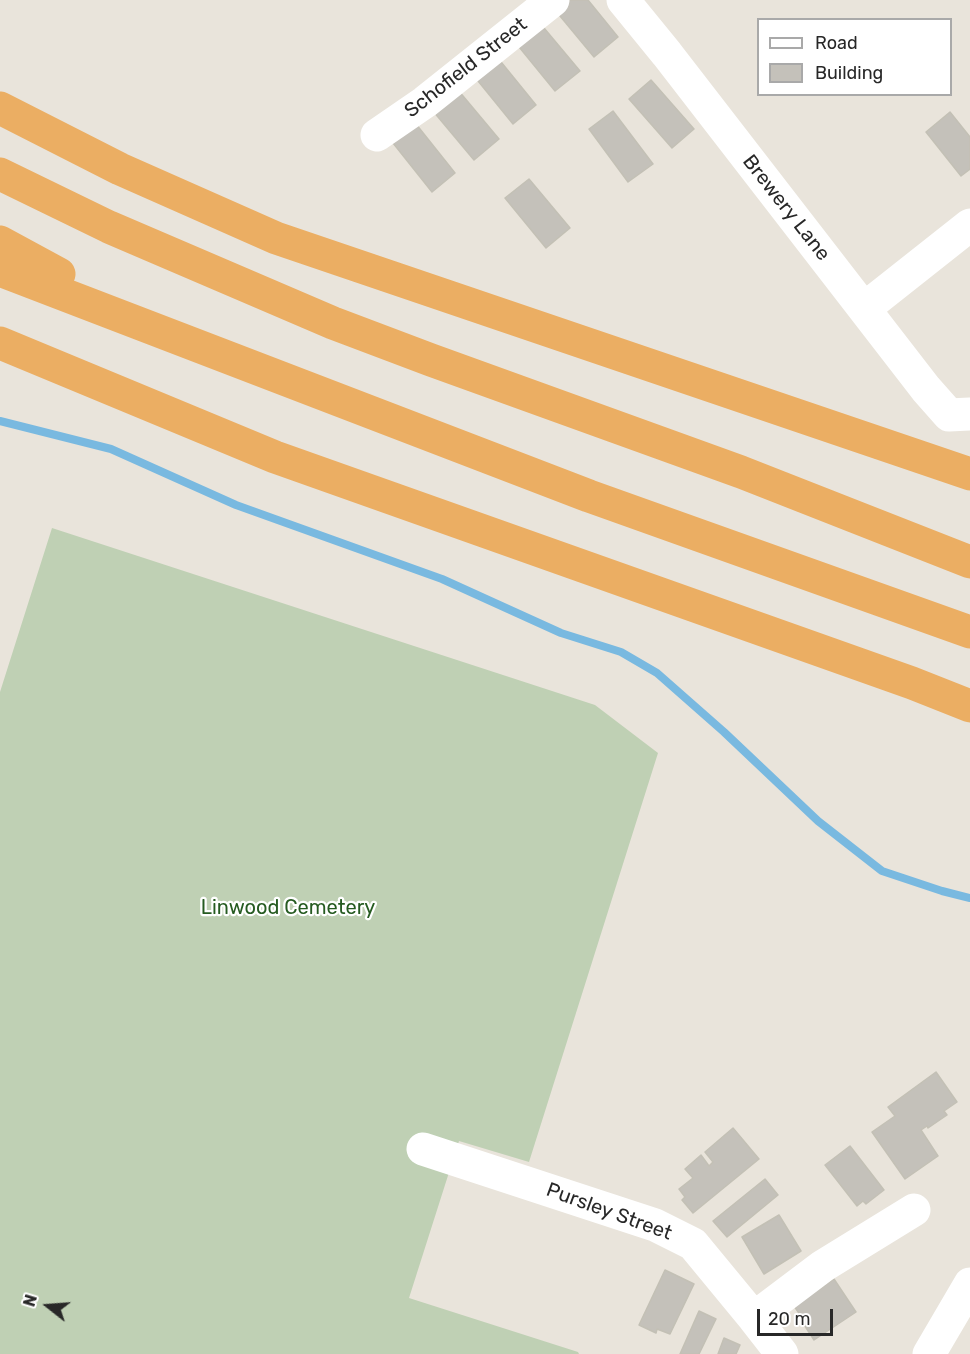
<!DOCTYPE html>
<html>
<head>
<meta charset="utf-8">
<style>
	body { margin:0 }
	#map { position:relative; width:970px; height:1354px; overflow:hidden; background:#e9e4db; font-family:Rubik,sans-serif }
	canvas { display:block }
	.legend { position:absolute; left:757px; top:18px; width:195px; height:78px; box-sizing:border-box; background:#fff; border:2px solid #a9a9a9; margin:0; padding:8px 10px; list-style:none; font-size:18px; color:#282828 }
	.legend li { display:flex; align-items:center; gap:12px; height:30px }
	.legend b { width:30px; border:2px solid #a9a9a9 }
	.north { position:absolute; left:18px; top:1276px; width:60px; height:60px; -webkit-text-stroke:4px #fff; paint-order:stroke; rotate:287deg; font-size:16px; font-weight:700; line-height:24px; text-align:center; color:#282828 }
	.north::after { content:''; display:block; margin:auto; width:21px; height:27px; background:#282828; clip-path:polygon(50% 0,100% 100%,50% 72%,0 100%) }
	.scale { position:absolute; left:757px; top:1309px; width:76px; height:27px; box-sizing:border-box; border:3px solid #282828; border-top:0; padding-left:8px; font-size:18px; line-height:21px; white-space:nowrap; color:#282828; -webkit-text-stroke:4px #fff; paint-order:stroke }
</style>
</head>
<body>
<div id="map">
<canvas width="970" height="1354"></canvas>
<ul class="legend">
<li><b style="height:8px;background:#fff"></b>Road</li>
<li><b style="height:16px;background:#c4c1ba"></b>Building</li>
</ul>
<div class="north">N</div>
<div class="scale">20 m</div>
</div>
<script>
const ctx = document.querySelector('canvas').getContext('2d');
ctx.lineJoin = 'round';
function paint(path, color) { ctx.fillStyle = color; ctx.fill(path, 'evenodd'); }
function trace(path, color, width, dash) { ctx.strokeStyle = color; ctx.lineWidth = width; ctx.lineCap = dash ? 'butt' : 'round'; ctx.setLineDash(dash || []); ctx.stroke(path); }
function write(font, color, halo, rows, align = 'center') {
  ctx.font = font + ' Rubik,sans-serif'; ctx.lineWidth = 4.5; ctx.setLineDash([]); ctx.textBaseline = 'middle'; ctx.strokeStyle = halo; ctx.fillStyle = color; for (const [text, x, y, turn = 0] of rows) {
    ctx.save(); ctx.translate(x, y); ctx.rotate((+turn || 0) * Math.PI / 180); ctx.textAlign = isNaN(turn) ? turn : align; if (halo) ctx.strokeText(text, 0, 0); ctx.fillText(text, 0, 0); ctx.restore();
  }
}
paint(new Path2D(`
	M52 528 595 705 658 753 529 1162 459 1141 409 1298 578 1352 579 1354H0V692Z`), '#bfd0b4');
trace(new Path2D(`
	M0 421 111 449 236 505 442 579 561 633 621 652 657 673 724 732 818 821 882 871 942 891 970 898`), '#79b9e0', 8);
const building = new Path2D(`
	M567 0H588L618 37 594 57 555 10Z
	M539 22 580 71 555 91 515 42Z
	M497 57 536 105 513 124 474 76Z
	M651 80 694 129 672 148 629 99Z
	M458 90 499 139 474 160 433 111Z
	M613 111 653 164 628 182 589 129Z
	M950 112 970 137V169L961 176 926 132Z
	M416 124 455 173 432 192 393 143Z
	M529 179 570 228 546 248 505 198Z
	M936 1072 957 1102 944 1111 947 1115 928 1128 927 1126 921 1130 938 1156 905 1179 872 1132 895 1116 888 1107Z
	M733 1128 759 1159 693 1213 682 1200 685 1197 679 1189 693 1178 685 1169 701 1155 709 1166 713 1162 705 1152Z
	M850 1146 884 1190 866 1204 863 1201 857 1206 825 1165Z
	M765 1179 778 1195 727 1237 713 1221Z
	M779 1215 801 1251 764 1274 742 1237Z
	M665 1270 694 1284 670 1334 657 1329 656 1333 639 1325Z
	M834 1279 856 1312 814 1340 801 1320 803 1319 794 1306Z
	M699 1311 716 1319 699 1354H680Z
	M724 1338 740 1345 736 1354H718Z`);
paint(building, '#c4c1ba');
trace(building, '#c3c0b5', 1.5);
trace(new Path2D(`
	M623 0 667 54 926 389 949 415 970 414
	M377 135 425 102 553 0
	M865 308 970 225
	M423 1149 655 1225 693 1244 754 1318 782 1354
	M754 1318 823 1266 914 1210
	M929 1354 970 1284`), '#fff', 33);
trace(new Path2D(`
	M0 108 120 169 276 238 970 474
	M0 174 109 227 333 323 431 360 741 472 970 562
	M0 242 59 274
	M0 270 589 496 970 632
	M0 343 275 457 912 683 970 706`), '#ebae63', 33);
write('20px', '#282828', '#fff', [
	["Schofield Street",466,68,-38],
	["Brewery Lane",786,208,52],
	["Pursley Street",609,1212,20]
]);
write('20px', '#265b21', '#fff', [
	["Linwood Cemetery",288,908]
]);
</script>
</body>
</html>
